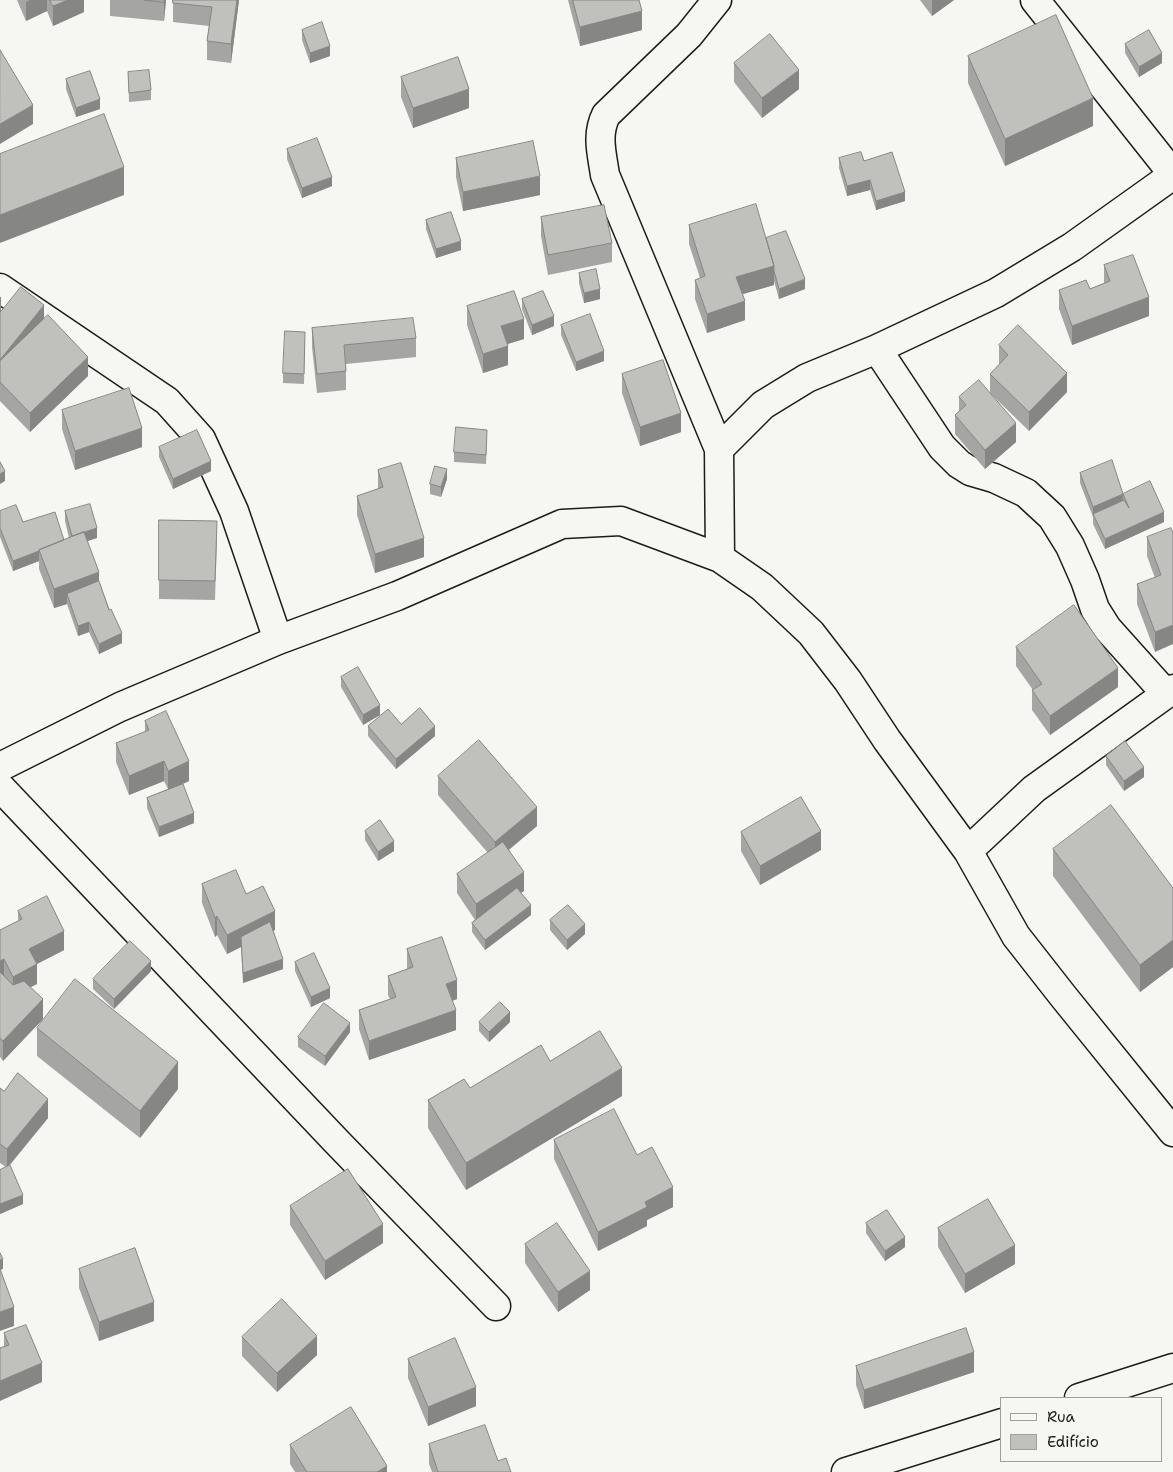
<!DOCTYPE html>
<html>
<head>
<meta charset="utf-8">
<style>
	body { margin:0 }
	#map { position:relative; width:1173px; height:1472px; overflow:hidden; background:#f6f6f2; font-family:"Shantell Sans",sans-serif }
	canvas { display:block }
	.legend { position:absolute; left:1000px; top:1397px; width:162px; height:65px; box-sizing:border-box; background:#f6f6f2; border:1px solid #9f9f9c; margin:0; padding:6px 9px; list-style:none; font-size:15px; color:#1c1c1c }
	.legend li { display:flex; align-items:center; gap:10px; height:25px }
	.legend b { width:25px; border:1px solid #9f9f9c }
</style>
</head>
<body>
<div id="map">
<canvas width="1173" height="1472"></canvas>
<ul class="legend">
<li><b style="height:6px;background:#f6f6f2"></b>Rua</li>
<li><b style="height:14px;background:#c0c0bd"></b>Edifício</li>
</ul>
</div>
<script>
const ctx = document.querySelector('canvas').getContext('2d');
ctx.lineJoin = 'round';
function trace(path, color, width, dash) { ctx.strokeStyle = color; ctx.lineWidth = width; ctx.lineCap = dash ? 'butt' : 'round'; ctx.setLineDash(dash || []); ctx.stroke(path); }
function paint(path, color) { ctx.fillStyle = color; ctx.fill(path, 'evenodd'); }
const minor = new Path2D(`
	M717 0 689 35 606 115C596 135 602 154 605 175L719 449
	M1035 0 1173 174
	M0 288 167 401 201 439 234 511 278 640
	M877 349 942 447 959 464 970 471 994 478 1026 493 1052 517 1070 546 1085 580 1095 609 1107 628 1166 694
	M720 558 719 449 763 405 807 378 877 349 996 293 1072 247 1173 175
	M0 767 120 707 278 640 397 596 562 524 621 521 720 558 762 587 811 633 848 681 887 740 968 851 1016 936 1063 996 1173 1132
	M0 787 337 1142 496 1306
	M968 851 1034 789 1173 689
	M1079 1398 1173 1368
	M846 1472 1002 1423`);
trace(minor, '#1c1c1c', 31);
trace(minor, '#f6f6f2', 28);
paint(new Path2D(`
	M17 0H84V12L53 26 47 11 26 21Z
	M110 0H166L164 21 110 16Z
	M173 0H239L231 63 207 60V41L209 26 173 22Z
	M568 0H639L642 30 580 46Z
	M920 0H954L932 16Z
	M302 30 330 56 310 63 302 40Z
	M1125 44 1162 63 1139 77 1125 53Z
	M968 56 1093 126 1005 166 968 83Z
	M734 63 799 89 762 118 734 82Z
	M128 72 151 90V100L129 102Z
	M401 77 469 108 413 128 401 97Z
	M66 79 100 109 76 117 66 89Z
	M287 149 332 186 302 198 287 159Z
	M456 158 540 195 463 211 456 177Z
	M839 158 864 161 905 201 876 210 870 190 847 196 839 168Z
	M541 217 612 243V262L548 275 541 236Z
	M426 220 461 250 436 258 426 229Z
	M689 225 766 238 805 289 779 299 774 281V285L743 294 745 320 707 333 695 299V280L700 278 689 244Z
	M1104 265 1149 316 1072 345 1059 309V290L1090 289 1104 283Z
	M579 273 600 299 584 303 579 283Z
	M0 295 1 312 44 320 88 376 30 432 0 401Z
	M522 299 554 326 532 335 522 309Z
	M467 306 524 339 507 344 508 365 483 373 467 325Z
	M561 325 604 361 576 371 561 335Z
	M312 328 416 338V357L346 364V390L317 393 312 347Z
	M305 342 304 384 283 383V373Z
	M999 345 1067 392 1029 431 990 393V374L999 365Z
	M622 374 681 432 640 446 622 393Z
	M959 397 1016 442 985 469 955 434V415L959 411Z
	M62 410 142 447 75 470 62 429Z
	M487 440 486 464 454 462V452Z
	M159 447 211 471 173 489 159 457Z
	M378 470 424 557 375 573 357 515V496L378 489Z
	M1080 473 1123 500V494L1164 522 1105 549 1093 524V517L1080 483Z
	M447 479 441 497 430 494V484Z
	M0 511 64 540 69 538 65 521V511L97 538 87 541 99 581 122 643 99 654 89 632 78 636 67 604 54 608 39 569V561L13 571 0 537Z
	M159 520 217 540 215 600 159 599Z
	M1173 533 1155 652 1137 604V584L1155 578 1147 556V537Z
	M1016 647 1118 687 1050 735 1032 710V690H1033L1016 666Z
	M341 677 380 715 363 725 341 687Z
	M145 721 189 781 183 784 194 823 159 837 147 808V798L168 789 164 781 129 795 116 762V743L145 732Z
	M401 724 435 736 396 769 368 736V726Z
	M1106 756 1144 777 1124 791 1106 765Z
	M438 776 537 826 509 850 524 891 520 893 531 915 485 950 472 932V923L475 920 457 893V874L488 853 438 795Z
	M365 831 394 851 378 861 365 840Z
	M741 832 821 850 760 885 741 851Z
	M1053 849 1173 888V967L1140 992 1053 876Z
	M202 884 246 894 275 930 273 931 283 969 243 983 241 947 227 954 217 935 215 937 202 903Z
	M18 911 64 950 37 964V984L30 987 43 1019 3 1061 0 1057V930L18 921Z
	M550 920 585 934 567 950 550 930Z
	M407 949 457 999 452 1001 456 1030 369 1060 359 1029V1010L390 999 388 995V976L407 969Z
	M295 962 330 998 311 1007 295 971Z
	M151 971 114 1009 93 989V979Z
	M479 1022H510L489 1042 479 1031Z
	M37 1028 178 1089 140 1138 37 1056Z
	M350 1032 325 1066 298 1047V1037Z
	M550 1061 622 1096 466 1190 428 1128V1100L470 1088Z
	M0 1088 4 1091 48 1118 9 1166 23 1204 0 1214V1170L6 1167 0 1163Z
	M554 1140 637 1155 673 1207 647 1220V1226L598 1251 554 1159Z
	M290 1206 383 1243 325 1280 290 1225Z
	M866 1223 905 1247 885 1261 866 1233Z
	M938 1228 1015 1264 965 1293 938 1247Z
	M525 1244 590 1290 558 1312 525 1263Z
	M79 1269 154 1321 99 1341 79 1288Z
	M4 1333 42 1382 4 1347Z
	M242 1337 317 1355 277 1392 242 1356Z
	M408 1359 476 1406 428 1426 408 1378Z
	M856 1366 974 1372 864 1409 856 1385Z
	M429 1444 498 1461 511 1472H432L429 1464Z
	M290 1445 387 1472H295L290 1464Z`), '#a5a5a3');
paint(new Path2D(`
	M30 0H47V11L26 21V2Z
	M68 0H84V12L53 26V6Z
	M164 0H166L164 21Z
	M237 0H239L231 63V44Z
	M932 0H954L932 16Z
	M642 11V30L580 46V27Z
	M330 46V56L310 63V53Z
	M1162 53V63L1139 77V67Z
	M799 70V89L762 118V98Z
	M469 89V108L413 128V108Z
	M1093 98V126L1005 166V139Z
	M100 99V109L76 117V108Z
	M33 105V124L0 144V124Z
	M124 167V195L0 243V215Z
	M540 176V195L463 211V192Z
	M332 177V186L302 198V188Z
	M870 180V190L847 196V186Z
	M905 192V201L876 210V201Z
	M461 241V250L436 258V249Z
	M774 266V285L736 296V277Z
	M805 279V289L779 299V289Z
	M600 289V299L584 303V293Z
	M0 297H1V316L0 317Z
	M1149 297V316L1072 345V326Z
	M745 301V320L707 333V314Z
	M44 305V324L0 379V360Z
	M554 316V326L532 335V325Z
	M524 319V339L501 346V326Z
	M508 346V365L483 373V354Z
	M604 351V361L576 371V362Z
	M88 357V376L30 432V413Z
	M1067 373V392L1029 431V412Z
	M681 413V432L640 446V427Z
	M1016 423V442L985 469V450Z
	M142 428V447L75 470V451Z
	M211 461V471L173 489V479Z
	M447 469V479L441 497V487Z
	M5 471V481L0 484V474Z
	M1123 494V503L1093 514V517V507Z
	M1164 512V522L1105 549V539Z
	M97 528V538L72 546V536Z
	M424 538V557L375 573V554Z
	M39 551V561L13 571V561Z
	M99 572V591L67 594V604L54 608V589Z
	M89 622V632L78 636V626Z
	M1173 625V644L1155 652V632Z
	M122 633V643L99 654V644Z
	M1118 668V687L1050 735V716Z
	M380 705V715L363 725V715Z
	M435 726V736L396 769V759Z
	M164 761V781L129 795V776Z
	M189 761V781L168 790V771Z
	M1144 767V777L1124 791V781Z
	M537 807V826L495 861V842Z
	M194 813V823L159 837V827Z
	M821 831V850L760 885V866Z
	M394 841V851L378 861V852Z
	M524 872V891L476 923V904Z
	M531 905V915L485 950V940Z
	M275 911V930L241 947V937V947L227 954V935Z
	M217 916V935L215 937V918Z
	M585 924V934L567 950V940Z
	M64 931V950L29 968V949Z
	M1173 940V967L1140 992V965Z
	M4 959V979L0 980V961Z
	M283 959V969L243 983V973Z
	M151 961V971L114 1009V999Z
	M37 964V984L13 996V977Z
	M457 980V999L446 1003V984Z
	M330 988V998L311 1007V997Z
	M43 999V1019L3 1061V1041Z
	M456 1010V1030L369 1060V1041Z
	M510 1012V1022L489 1042V1032Z
	M350 1023V1032L325 1066V1056Z
	M178 1062V1089L140 1138V1111Z
	M622 1068V1096L466 1190V1163Z
	M48 1099V1118L7 1168V1149Z
	M673 1187V1207L647 1220V1226L598 1251V1232L645 1202Z
	M23 1195V1204L0 1214V1204Z
	M383 1224V1243L325 1280V1261Z
	M905 1237V1247L885 1261V1251Z
	M1015 1245V1264L965 1293V1274Z
	M3 1259V1269L0 1270V1260Z
	M590 1271V1290L558 1312V1292Z
	M154 1302V1321L99 1341V1322Z
	M14 1307V1326L0 1331V1312Z
	M317 1336V1355L277 1392V1373Z
	M974 1352V1372L864 1409V1390Z
	M42 1363V1382L0 1401V1381Z
	M476 1387V1406L428 1426V1407Z
	M387 1466V1472H377Z`), '#868684');
const building = new Path2D(`
	M50 0H68L53 6Z
	M144 0H164V2Z
	M173 0H237L231 44 207 41 212 7 173 3Z
	M573 0H639L642 11 580 27Z
	M1056 15 1093 98 1005 139 968 56Z
	M322 22 330 46 310 53 302 30Z
	M1149 30 1162 53 1139 67 1125 44Z
	M770 34 799 70 762 98 734 63Z
	M0 50 33 105 0 124Z
	M458 57 469 89 413 108 401 77Z
	M149 70 151 90 129 93 128 72Z
	M90 71 100 99 76 108 66 79Z
	M104 114 124 167 0 215V154Z
	M317 138 332 177 302 188 287 149Z
	M533 141 540 176 463 192 456 158Z
	M861 152 864 161 892 152 905 192 876 201 870 180 847 186 839 158Z
	M756 204 774 266 736 277 745 301 707 314 695 280 705 276 689 225Z
	M604 205 612 243 548 255 541 217Z
	M451 212 461 241 436 249 426 220Z
	M786 231 805 279 779 289 774 271V266L766 238Z
	M1133 255 1149 297 1072 326 1059 290 1086 280 1090 289 1110 281 1104 265Z
	M596 269 600 289 584 293 579 273Z
	M21 287 44 305 0 360V313Z
	M514 291 524 319 501 326 508 346 483 354 467 306Z
	M543 291 554 316 532 325 522 299Z
	M590 314 604 351 576 362 561 325Z
	M48 315 88 357 30 413 0 382V361Z
	M413 318 416 338 344 345 346 371 317 374 312 328Z
	M1018 325 1067 373 1029 412 990 374 1008 355 999 345Z
	M285 331 305 332 304 374 283 373Z
	M663 360 681 413 640 427 622 374Z
	M979 380 1016 423 985 450 955 415 966 405 959 397Z
	M129 388 142 428 75 451 62 410Z
	M456 427 487 430 486 455 454 452Z
	M197 430 211 461 173 479 159 447Z
	M1112 460 1123 494 1093 507 1080 473Z
	M0 462 5 471 0 474Z
	M401 463 424 538 375 554 357 496 383 487 378 470Z
	M435 466 447 469 441 487 430 484Z
	M1150 481 1164 512 1105 539 1093 514 1124 500 1129 508 1123 494Z
	M90 504 97 528 72 536 65 511Z
	M16 505 23 522 55 512 64 540 39 550V551L13 561 0 528V511Z
	M159 520 217 521 215 581 159 580Z
	M1171 528 1173 533V625L1155 632 1137 584 1161 575 1147 537Z
	M84 532 99 572 54 589 39 550Z
	M99 581 109 610 111 609 122 633 99 644 89 622 78 626 67 594Z
	M1074 605 1118 668 1050 716 1032 690 1042 684 1016 647Z
	M358 667 380 705 363 715 341 677Z
	M420 708 435 726 396 759 368 726 388 709 401 724Z
	M166 711 189 761 168 771 164 761 129 776 116 743 149 730 145 721Z
	M479 740 537 807 495 842 438 776Z
	M1125 741 1144 767 1124 781 1106 756Z
	M183 784 194 813 159 827 147 798Z
	M801 797 821 831 760 866 741 832Z
	M1111 805 1173 888V940L1140 965 1053 849Z
	M380 820 394 841 378 852 365 831Z
	M503 842 524 872 476 904 457 874Z
	M236 870 246 894 263 886 275 911 227 935 217 916 215 918 202 884Z
	M517 888 531 905 485 940 472 923Z
	M47 896 64 931 29 949 37 964 13 977 4 959 0 961V930L22 919 18 911Z
	M568 905 585 924 567 940 550 920Z
	M270 922 283 959 243 973 241 937Z
	M442 937 457 980 446 984 456 1010 369 1041 359 1010 396 997 388 976 413 967 407 949Z
	M130 941 151 961 114 999 93 979Z
	M314 953 330 988 311 997 295 962Z
	M0 972 13 985 24 981 43 999 3 1041 0 1038Z
	M75 979 178 1062 140 1111 37 1028Z
	M500 1002 510 1012 489 1032 479 1022Z
	M324 1003 350 1023 325 1056 298 1037Z
	M600 1031 622 1068 466 1163 428 1100 464 1079 470 1088 541 1045 550 1061Z
	M18 1073 48 1099 7 1149 0 1144V1088L4 1091Z
	M614 1109 637 1155 652 1147 673 1187 645 1202 647 1207 598 1232 554 1140Z
	M10 1165 23 1195 0 1204V1170Z
	M348 1169 383 1224 325 1261 290 1206Z
	M988 1199 1015 1245 965 1274 938 1228Z
	M887 1210 905 1237 885 1251 866 1223Z
	M557 1223 590 1271 558 1292 525 1244Z
	M135 1248 154 1302 99 1322 79 1269Z
	M0 1253 3 1259 0 1260Z
	M0 1269 14 1307 0 1312Z
	M282 1299 317 1336 277 1373 242 1337Z
	M26 1325 42 1363 0 1381V1348L9 1345 4 1333Z
	M966 1328 974 1352 864 1390 856 1366Z
	M455 1338 476 1387 428 1407 408 1359Z
	M351 1407 387 1466 377 1472H307L290 1445Z
	M485 1425 498 1461 506 1458 511 1472H438L429 1444Z`);
paint(building, '#c0c0bd');
trace(building, '#868684', 1);
</script>
</body>
</html>
